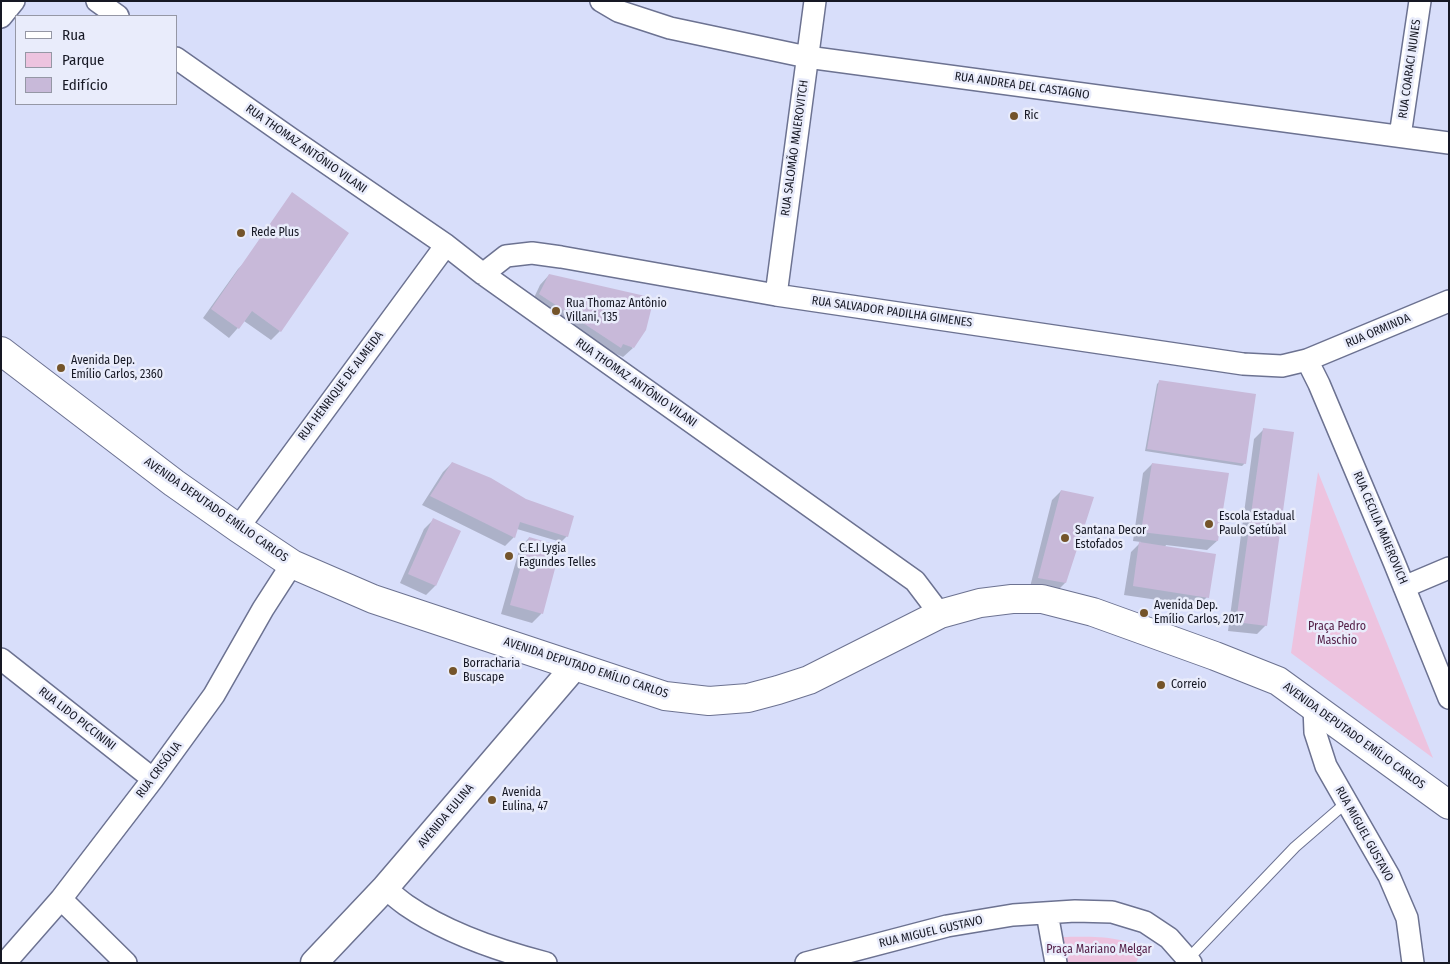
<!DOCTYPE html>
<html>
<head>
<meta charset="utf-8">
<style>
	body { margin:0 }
	#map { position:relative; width:1450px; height:964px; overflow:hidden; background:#d8defa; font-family:"Fira Sans Condensed",sans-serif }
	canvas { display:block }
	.frame { position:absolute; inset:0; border:2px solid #161824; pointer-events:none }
	.legend { position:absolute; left:15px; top:15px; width:162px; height:90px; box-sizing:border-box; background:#e9ecfb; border:1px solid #9597a5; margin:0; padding:6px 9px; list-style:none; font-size:15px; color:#161824 }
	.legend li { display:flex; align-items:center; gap:10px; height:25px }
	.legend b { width:25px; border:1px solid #9597a5 }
</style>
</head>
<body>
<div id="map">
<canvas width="1450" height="964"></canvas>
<div class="frame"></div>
<ul class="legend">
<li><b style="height:6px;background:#fff"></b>Rua</li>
<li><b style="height:14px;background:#edc3df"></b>Parque</li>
<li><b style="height:14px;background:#c8b9d9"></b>Edifício</li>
</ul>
</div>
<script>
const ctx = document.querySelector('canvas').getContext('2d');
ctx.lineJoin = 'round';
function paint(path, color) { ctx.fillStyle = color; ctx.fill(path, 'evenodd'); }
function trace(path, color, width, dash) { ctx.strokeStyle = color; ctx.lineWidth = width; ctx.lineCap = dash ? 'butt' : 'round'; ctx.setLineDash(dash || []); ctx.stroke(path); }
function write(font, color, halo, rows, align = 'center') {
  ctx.font = font + ' "Fira Sans Condensed",sans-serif'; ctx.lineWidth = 5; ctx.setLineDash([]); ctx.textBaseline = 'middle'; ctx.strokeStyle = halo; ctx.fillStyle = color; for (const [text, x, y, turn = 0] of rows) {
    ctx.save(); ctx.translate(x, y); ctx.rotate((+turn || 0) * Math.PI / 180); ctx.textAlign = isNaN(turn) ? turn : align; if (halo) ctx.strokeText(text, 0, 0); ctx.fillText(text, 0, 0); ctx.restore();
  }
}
paint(new Path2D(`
	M1318 472 1433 758 1291 653Z
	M1057 937C1076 937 1131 933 1141 952L1136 963H1061Z`), '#edc3df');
paint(new Path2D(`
	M339 247 280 331 271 340 244 321 229 338 203 318 238 269 246 261Z
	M549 275 633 348 623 357 614 353 611 356 531 304 540 285Z
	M1160 381 1245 463 1242 466 1145 451 1157 384Z
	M1264 429 1266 625 1257 634 1228 631 1254 439Z
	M452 463 567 536 561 542 517 529 514 537 505 546 422 505 443 472Z
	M1152 464 1227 474 1217 541 1207 550 1166 545 1165 547 1207 597 1198 606 1124 595 1131 552 1141 542 1133 541 1143 473Z
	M1061 491 1065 583 1056 592 1030 587 1052 500Z
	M433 520 435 586 426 595 400 583 424 529Z
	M529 538 560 547 541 614 532 623 501 614 520 547Z`), '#0003');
paint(new Path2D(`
	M292 192 349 233 281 332 252 311 239 329 211 309Z
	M549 274 654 298 646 330 634 348 623 344 621 348 539 294Z
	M1159 380 1256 394 1246 464 1147 449Z
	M1263 428 1294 432 1267 626 1236 622Z
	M452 462 491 478 526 499 574 516 568 537 520 522 515 538 430 496Z
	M1152 463 1229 473 1218 541 1141 532Z
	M1061 490 1094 497 1066 583 1038 578Z
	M433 518 461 531 436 586 408 574Z
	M529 537 561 546 543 614 510 605Z
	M1139 542 1216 554 1209 598 1133 586Z`), '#c8b9d9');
const service = new Path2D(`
	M1188 959 1295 847 1347 802`);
const minor = new Path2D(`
	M97 1 118 16
	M601 1 618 11 670 28 807 57 1449 143
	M1 17 14 1
	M176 58 290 138 446 245 483 274 915 581 940 614
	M1400 136 1420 1
	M483 274 506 256 532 253 561 257 776 295 1243 364 1282 366 1307 360 1449 301
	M776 295 815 1
	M1307 360 1319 384 1394 562 1449 698
	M238 528 446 245
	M1404 587 1449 568
	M1 659 153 779
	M1314 707 1315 732 1326 766 1389 876 1407 918 1413 963
	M385 888C392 894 399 900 406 905 445 932 500 951 546 963
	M61 899 126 963
	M1047 913 1056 963
	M5 963 61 899 153 779 214 695 263 609 292 564
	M806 963 947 926 1013 915 1075 911 1112 912 1145 922 1169 938 1191 963`);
const tertiary = new Path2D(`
	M314 963 385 888 575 666`);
const secondary = new Path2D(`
	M1 351 174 483 238 528 292 564 373 599 665 696 709 701 748 698 778 690 809 680 940 614 980 603 1012 599H1042L1093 612 1215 656 1278 681 1449 805`);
trace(service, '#6c7291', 12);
trace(minor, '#6c7291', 24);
trace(tertiary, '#6c7291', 29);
trace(secondary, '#6c7291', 30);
trace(service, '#fff', 10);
trace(minor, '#fff', 21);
trace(tertiary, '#fff', 26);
trace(secondary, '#fff', 28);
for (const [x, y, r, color] of [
	[1014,116,5,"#74542a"],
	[241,233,5,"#74542a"],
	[556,311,5,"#74542a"],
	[61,368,5,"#74542a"],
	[1209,524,5,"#74542a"],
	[1065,538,5,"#74542a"],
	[509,556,5,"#74542a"],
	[1144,613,5,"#74542a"],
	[453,671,5,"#74542a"],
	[1161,685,5,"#74542a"],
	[492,800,5,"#74542a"]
]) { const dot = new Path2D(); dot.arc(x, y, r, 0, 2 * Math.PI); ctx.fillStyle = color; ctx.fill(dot); trace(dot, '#e9ecfb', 2); }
write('12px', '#161824', '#e9ecfb', [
	["RUA COARACI NUNES",1410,69,-82],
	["RUA ANDREA DEL CASTAGNO",1022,86,8],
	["RUA SALOMÃO MAIEROVITCH",795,148,-82],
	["RUA THOMAZ ANTÔNIO VILANI",306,149,35],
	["RUA SALVADOR PADILHA GIMENES",892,312,8],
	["RUA ORMINDA",1378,331,-23],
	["RUA THOMAZ ANTÔNIO VILANI",636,383,35],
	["RUA HENRIQUE DE ALMEIDA",341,386,-53],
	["AVENIDA DEPUTADO EMÍLIO CARLOS",216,510,35],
	["RUA CECILIA MAIEROVICH",1380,528,67],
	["AVENIDA DEPUTADO EMÍLIO CARLOS",586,668,18],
	["RUA LIDO PICCININI",77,719,38],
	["AVENIDA DEPUTADO EMÍLIO CARLOS",1354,736,36],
	["RUA CRISÓLIA",159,770,-53],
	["AVENIDA EULINA",446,816,-50],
	["RUA MIGUEL GUSTAVO",1364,834,61],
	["RUA MIGUEL GUSTAVO",931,932,-13]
]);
write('12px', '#161824', '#e9ecfb', [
	["Ric",1024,116],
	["Rede Plus",251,233],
	["Rua Thomaz Antônio",566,304],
	["Villani, 135",566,318],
	["Avenida Dep.",71,361],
	["Emílio Carlos, 2360",71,375],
	["Escola Estadual",1219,517],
	["Paulo Setúbal",1219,531],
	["Santana Decor",1075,531],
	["Estofados",1075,545],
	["C.E.I Lygia",519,549],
	["Fagundes Telles",519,563],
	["Avenida Dep.",1154,606],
	["Emílio Carlos, 2017",1154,620],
	["Borracharia",463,664],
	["Buscape",463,678],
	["Correio",1171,685],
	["Avenida",502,793],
	["Eulina, 47",502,807]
], 'left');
write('12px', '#531e46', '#e9ecfb', [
	["Praça Pedro",1337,627],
	["Maschio",1337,641],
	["Praça Mariano Melgar",1099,950]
]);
</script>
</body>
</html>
